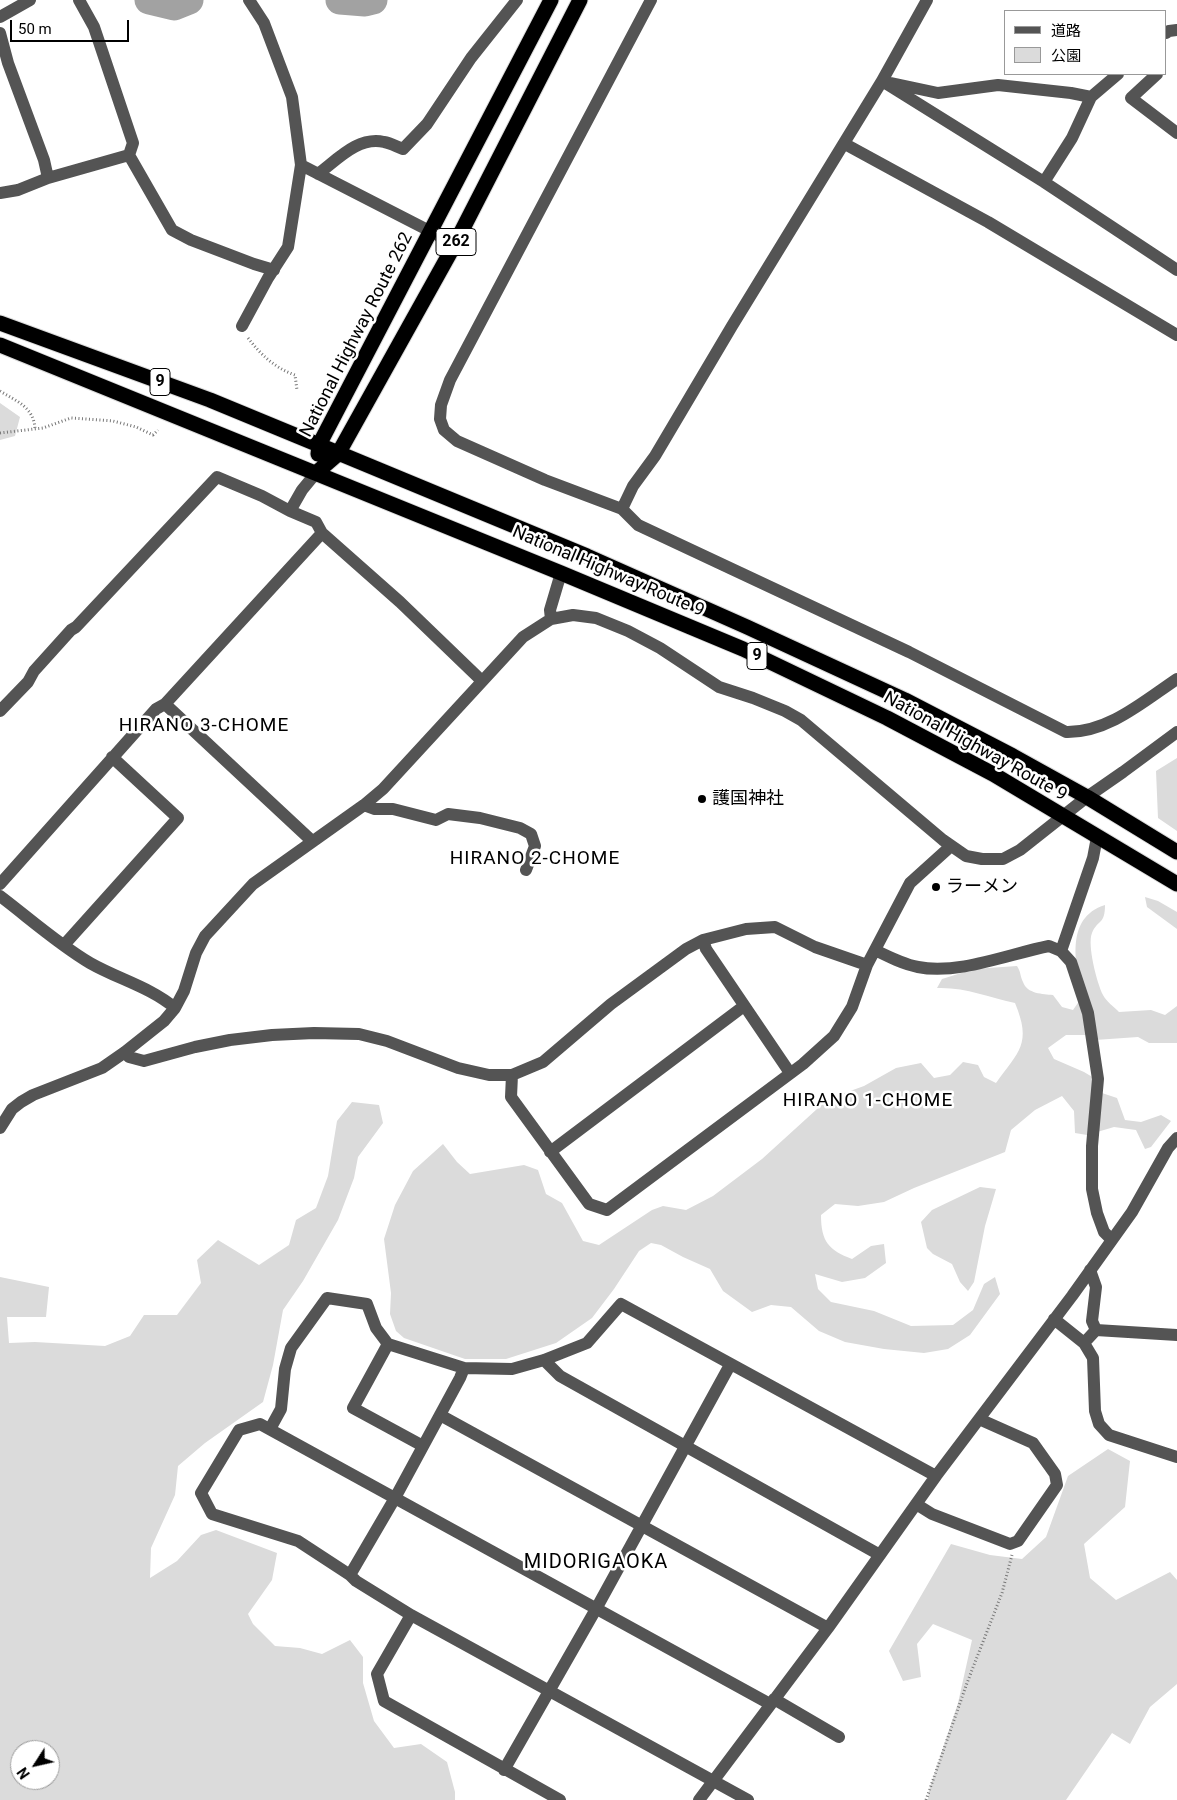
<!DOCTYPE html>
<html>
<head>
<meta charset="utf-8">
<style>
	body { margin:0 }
	#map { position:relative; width:1177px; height:1800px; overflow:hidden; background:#fff; font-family:Roboto,"Noto Sans JP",sans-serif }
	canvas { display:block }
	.legend { position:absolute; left:1004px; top:10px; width:162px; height:65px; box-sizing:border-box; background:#fff; border:1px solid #999; margin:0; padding:6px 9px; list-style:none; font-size:15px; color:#000 }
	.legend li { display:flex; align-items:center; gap:10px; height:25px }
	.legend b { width:25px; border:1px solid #999 }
	.north { position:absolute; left:10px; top:1740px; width:50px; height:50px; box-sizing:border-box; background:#fff; border:1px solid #999; border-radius:50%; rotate:235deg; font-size:14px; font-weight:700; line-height:20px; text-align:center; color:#000 }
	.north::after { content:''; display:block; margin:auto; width:18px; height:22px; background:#000; clip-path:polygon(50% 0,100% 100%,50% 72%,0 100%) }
	.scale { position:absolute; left:10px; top:20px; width:119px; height:22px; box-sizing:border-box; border:2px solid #000; border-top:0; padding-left:6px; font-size:15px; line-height:18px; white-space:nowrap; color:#000; -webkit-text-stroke:4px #fff; paint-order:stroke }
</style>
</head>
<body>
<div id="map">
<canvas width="1177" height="1800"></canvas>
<ul class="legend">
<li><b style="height:6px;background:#545454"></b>道路</li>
<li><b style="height:14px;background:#dbdbdb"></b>公園</li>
</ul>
<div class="north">N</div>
<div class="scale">50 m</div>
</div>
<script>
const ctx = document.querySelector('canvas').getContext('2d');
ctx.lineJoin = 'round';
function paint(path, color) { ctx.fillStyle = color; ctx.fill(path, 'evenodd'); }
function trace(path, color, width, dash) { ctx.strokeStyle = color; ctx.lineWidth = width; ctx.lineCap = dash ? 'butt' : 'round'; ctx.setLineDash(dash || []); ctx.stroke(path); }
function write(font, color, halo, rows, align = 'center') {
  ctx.font = font + ' Roboto,"Noto Sans JP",sans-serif'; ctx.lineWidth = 5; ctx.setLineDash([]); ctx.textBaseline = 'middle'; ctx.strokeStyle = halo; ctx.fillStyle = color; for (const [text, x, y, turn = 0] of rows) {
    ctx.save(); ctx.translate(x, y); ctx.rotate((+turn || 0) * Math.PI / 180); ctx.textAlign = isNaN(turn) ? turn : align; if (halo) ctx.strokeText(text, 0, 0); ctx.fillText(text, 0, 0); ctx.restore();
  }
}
paint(new Path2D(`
	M0 403 20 417 15 436 0 440Z
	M1177 758V831L1158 818 1156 771Z
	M1145 897 1158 901 1177 912V929L1147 907Z
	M1105 905C1105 925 1098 919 1092 933 1087 945 1097 983 1103 995 1106 1001 1114 1007 1119 1012L1151 1010 1165 1015 1177 1006V1043H1149L1138 1037 1095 1040 1085 1035H1066L1048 1048 1054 1059 1084 1072 1094 1078 1096 1091 1117 1098 1125 1120 1141 1122 1161 1115 1171 1121 1151 1147 1145 1149 1136 1130 1114 1127 1087 1135 1075 1133 1074 1111 1062 1096 1035 1110 1011 1130 1005 1152 914 1188 884 1202 858 1206 835 1204 821 1215C821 1242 829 1250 852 1259L871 1246 884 1244 886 1263 865 1278 842 1282 815 1274 818 1289 831 1302 874 1311 911 1326 953 1325 973 1310 984 1284 995 1277 1000 1294 970 1335 948 1349 924 1353 884 1349 845 1342 819 1331 791 1307 771 1305 752 1312 723 1291 710 1269 683 1257 661 1245 651 1243 639 1251 614 1289 592 1318 556 1343 506 1359H465L404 1338 396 1331 390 1314 391 1293 384 1239 395 1205 413 1171 443 1144 457 1162 470 1174 524 1165 538 1170 546 1194 562 1203 583 1241 599 1245 652 1210 663 1206 686 1210 713 1196 762 1159 828 1099 864 1086 896 1068 921 1063 934 1078 950 1075 963 1062 978 1065 984 1077 996 1083C1019 1051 1032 1044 1015 1003 987 997 966 987 937 988L942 979 974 969 1017 966C1021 972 1020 976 1023 982 1027 994 1043 994 1053 995L1062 1007 1073 1010 1082 997C1076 965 1064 918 1105 905Z
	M352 1102 379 1105 383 1123 358 1157 354 1178 338 1220 303 1281 283 1310 273 1365 263 1402 205 1443 178 1466 175 1495 151 1548 150 1578 177 1561 201 1535 216 1530 277 1553 272 1580 248 1614 253 1624 275 1646 300 1648 322 1654 350 1640 363 1657V1683L374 1721 394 1748 421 1744 447 1762 455 1792V1800H0V1277L49 1287 46 1317H7L9 1343 35 1342 105 1346 130 1336 144 1315H177L201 1283 197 1260 218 1240 259 1265 289 1245 296 1220 316 1208 328 1176 337 1121ZM20 1750H50V1780H20Z
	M980 1187 996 1189 985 1226 974 1282 968 1291 960 1282 952 1264 933 1254 927 1248 921 1222 932 1210Z
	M1108 1449 1130 1461 1125 1507 1084 1544 1090 1578 1116 1600 1170 1572 1177 1580V1684L1150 1707 1130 1744 1112 1733 1066 1800H928L929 1790 958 1703 972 1640 933 1624 917 1644 921 1677 903 1681 889 1651 951 1544 990 1555 1022 1559 1046 1537 1068 1476Z`), '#dbdbdb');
trace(new Path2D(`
	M149 0 174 6 189 0
	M340 0 365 2 373 0`), '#a2a2a2', 29);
const highway = new Path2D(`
	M0 323 210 400 319 445 587 556 747 627 905 700 1013 756 1087 797 1177 852
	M0 345 561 573 743 649 887 718 993 774 1177 884
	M318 454 319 445 551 0
	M316 473 338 454 455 244 580 0`);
trace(highway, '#dbdbdb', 17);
trace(new Path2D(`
	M248 338C261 355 275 368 295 375L297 390
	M0 391C16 401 34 407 35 429
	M0 433 43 428 71 418 113 421 136 427 153 435 158 430
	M926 1800 967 1683 1002 1593 1012 1555`), '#767676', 3, [1, 2.5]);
trace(new Path2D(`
	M79 0 94 27 133 143 129 155
	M651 0 450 380 441 405 440 419 444 430 457 441 545 480 622 509 638 525 909 652 1066 732C1108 733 1144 701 1177 679
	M0 17 30 0
	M0 33 8 63 44 160 48 178
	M1166 33 1169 31 1177 30
	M1157 74 1131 98 1177 133
	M882 81 1044 182 1177 270
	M891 83 938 93 998 85 1071 93 1091 97
	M845 144 988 222 1177 335
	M301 165 455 244
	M318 174C337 160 358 136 384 142 391 143 397 147 403 149L427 124 471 58 517 0
	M1044 182 1072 138 1091 97 1118 74
	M0 193 18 190 48 178 129 155 172 230 191 240 254 264 274 270
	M242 326 268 278 288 247 301 165 292 97 264 23 249 0
	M622 509 633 486 655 456 732 326 882 81 927 0
	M290 511 302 490 316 473
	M322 533 400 602 482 681
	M551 619 550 610 561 573
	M165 704 312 841
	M0 711 28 682 34 671 71 630 76 627 217 477 262 496 290 511 316 522 322 533 165 704 156 709 0 884
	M364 805 375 809H393L436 820 448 814 480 818 520 828 531 834 535 846 526 870
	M0 896C29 918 58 944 90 963 118 979 150 987 175 1008
	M703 940 706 949 790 1073
	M64 945 178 818 112 757
	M875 950C889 957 903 964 918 967 958 975 1009 954 1049 946L1061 951 1071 962 1088 1013 1098 1079 1092 1146V1189L1097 1213 1104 1232 1112 1240
	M1061 951 1093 858 1097 837
	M125 1052 129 1057 144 1061 195 1047 230 1040 272 1035 314 1033 359 1034 387 1041 458 1068 489 1075H512L543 1062 611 1004 686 949 703 940 746 929 775 927 815 947 867 965
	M512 1075 511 1097 589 1204 607 1210 803 1064 834 1036 852 1007 867 965 910 883 951 846
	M0 1128 12 1109 21 1102 33 1095 102 1068 125 1052 164 1021 175 1008 184 991 196 953 205 936 253 884 364 805 383 789 523 637 551 619 573 615 596 618 628 631 660 648 719 687 753 698 785 711 801 720 943 840 966 856 982 859H1003L1020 850 1087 797 1123 772 1177 732
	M550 1152 744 1006
	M1090 1270 1096 1287 1092 1321 1096 1330
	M1054 1319 1084 1343 1093 1358 1095 1411 1099 1424 1109 1435 1177 1457
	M1084 1343 1096 1330 1177 1335
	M388 1344 353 1408 423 1446
	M544 1360 560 1376 880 1555
	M440 1415 828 1628
	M270 1429 281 1409 285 1369 291 1348 327 1298 367 1304 376 1328 388 1344 464 1368 512 1369 544 1360 587 1343 621 1304 936 1476
	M916 1504 932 1514 1010 1544 1018 1541 1057 1485 1055 1474 1033 1443 979 1419
	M350 1575 395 1498 460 1378 464 1368
	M411 1615 377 1674 384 1701 560 1800
	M774 1699 839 1737
	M504 1770 596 1609 730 1365
	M699 1800 828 1628 936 1476 1072 1296 1132 1212 1168 1148 1177 1138
	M748 1800 411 1615 356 1581 350 1575 298 1541 212 1514 201 1493 239 1430 260 1424 770 1704`), '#545454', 12);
trace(highway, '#000', 15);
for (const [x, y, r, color] of [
	[702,799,5,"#000"],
	[936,887,5,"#000"]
]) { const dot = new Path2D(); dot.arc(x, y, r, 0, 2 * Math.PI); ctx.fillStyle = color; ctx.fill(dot); trace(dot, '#fff', 2); }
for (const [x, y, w] of [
	[456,242,40],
	[160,382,20],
	[757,656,20]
]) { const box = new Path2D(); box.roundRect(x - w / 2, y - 13.5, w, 27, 4); ctx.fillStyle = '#fff'; ctx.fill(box); trace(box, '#000', 1); }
write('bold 16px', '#000', null, [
	["262",456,242],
	["9",160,382],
	["9",757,656]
]);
write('18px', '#000', '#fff', [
	["National Highway Route 262",357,335,-63],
	["National Highway Route 9",608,572,23],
	["National Highway Route 9",975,747,29]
]);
write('18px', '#000', '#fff', [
	["護国神社",712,799],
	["ラーメン",946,887]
], 'left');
ctx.letterSpacing = '1px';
write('19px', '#000', '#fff', [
	["HIRANO 3-CHOME",204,726],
	["HIRANO 2-CHOME",535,859],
	["HIRANO 1-CHOME",868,1101]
]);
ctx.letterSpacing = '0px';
ctx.letterSpacing = '1px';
write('20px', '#000', '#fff', [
	["MIDORIGAOKA",596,1563]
]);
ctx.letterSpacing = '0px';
</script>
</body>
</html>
